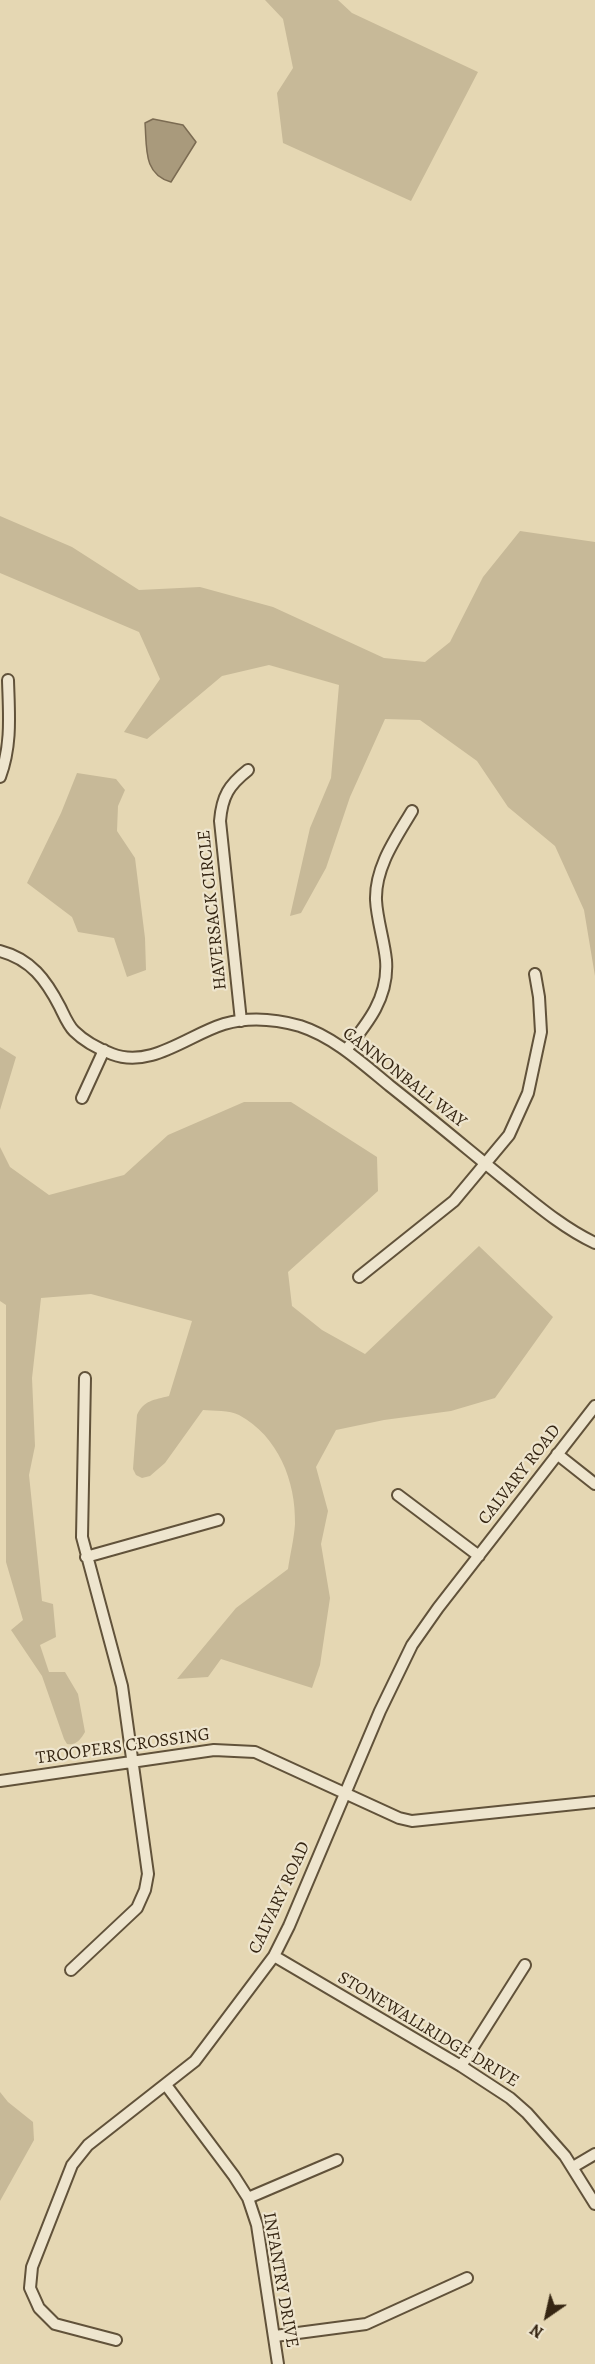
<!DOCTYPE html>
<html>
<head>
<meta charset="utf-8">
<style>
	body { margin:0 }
	#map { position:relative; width:595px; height:2364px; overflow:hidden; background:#e5d7b3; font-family:Alegreya,serif }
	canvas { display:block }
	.north { position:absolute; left:517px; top:2286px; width:60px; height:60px; -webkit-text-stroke:4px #eee5ce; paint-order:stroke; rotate:214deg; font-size:16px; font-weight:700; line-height:24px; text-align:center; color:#352512 }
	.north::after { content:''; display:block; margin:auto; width:21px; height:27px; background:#352512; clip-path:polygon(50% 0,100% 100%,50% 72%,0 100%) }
</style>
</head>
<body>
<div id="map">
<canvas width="595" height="2364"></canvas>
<div class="north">N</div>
</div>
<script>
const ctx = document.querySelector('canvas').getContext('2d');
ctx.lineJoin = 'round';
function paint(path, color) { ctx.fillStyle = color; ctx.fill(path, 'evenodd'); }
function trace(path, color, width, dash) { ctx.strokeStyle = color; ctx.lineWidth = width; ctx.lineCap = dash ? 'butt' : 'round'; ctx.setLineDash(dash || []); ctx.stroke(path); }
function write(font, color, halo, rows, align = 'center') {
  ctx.font = font + ' Alegreya,serif'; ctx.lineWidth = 4.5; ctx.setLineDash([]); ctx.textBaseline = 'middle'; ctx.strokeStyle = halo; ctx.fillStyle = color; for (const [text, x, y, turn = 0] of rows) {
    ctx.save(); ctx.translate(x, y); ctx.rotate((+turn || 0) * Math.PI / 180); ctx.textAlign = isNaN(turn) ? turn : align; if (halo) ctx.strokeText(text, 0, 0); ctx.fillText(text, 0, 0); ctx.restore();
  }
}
paint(new Path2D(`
	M265 0H338L352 13 478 72 411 201 283 143 277 93 293 68 283 19Z
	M0 516 72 547 139 590 200 587 273 607 384 658 425 662 450 642 483 577 520 531 595 542V976L584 910 555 846 508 807 477 761 420 720 385 719 350 797 326 868 301 913 290 916 310 828 331 778 339 685 269 665 222 676 147 739 124 732 160 679 139 632 0 573Z
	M77 773 116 779 125 790 118 806 117 831 135 858 145 938 146 970 127 977 114 938 78 932 72 917 27 883 61 813Z
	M0 1047 16 1057 0 1110Z
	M244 1102H291L377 1157 378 1191 288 1272 292 1306 322 1330 365 1354 479 1246 553 1317 495 1398 451 1411 384 1420 336 1430 316 1467 328 1511 321 1544 330 1598 320 1665 312 1688 221 1659 208 1677 177 1679 236 1608 288 1569C290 1555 294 1539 295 1524 296 1481 278 1436 239 1415 230 1410 213 1411 203 1410L165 1463 150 1476 142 1478 136 1475 133 1469 137 1415C144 1400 154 1400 169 1396L192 1321 91 1294 41 1298 32 1378 35 1446 29 1475 42 1601 53 1604 56 1637 40 1645 49 1672H65L78 1694 85 1732C81 1739 76 1746 67 1744L64 1739 42 1676 11 1630 23 1620 6 1562V1305L0 1301V1147L10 1167 49 1195 124 1175 168 1135Z
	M0 2092 8 2102 33 2122 34 2140 0 2201Z`), '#c7b998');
const water = new Path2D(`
	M153 119 183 125 196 142 171 182C143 174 147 148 145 123Z`);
paint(water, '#a99a7c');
trace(water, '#7b6b52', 1.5);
const minor = new Path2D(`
	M0 777C12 745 9 714 8 680
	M0 951C31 959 46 980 60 1007 64 1015 68 1025 74 1031 84 1041 99 1049 112 1054 151 1069 188 1035 224 1024 248 1017 275 1019 300 1026 334 1037 362 1063 390 1086 428 1116 465 1147 503 1178 532 1201 561 1227 595 1243
	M241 1021 220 821C222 796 229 785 248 770
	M346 1050C368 1023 389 997 386 960 384 940 377 920 376 900 375 867 396 838 412 811
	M82 1098 104 1050
	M359 1277 454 1201 509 1135 528 1093 541 1032 539 997 535 974
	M557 1454 595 1484
	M398 1495 479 1556
	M86 1557 218 1520
	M0 1781 214 1750 255 1752 399 1818 412 1821 595 1802
	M274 1956 461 2066 510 2098 527 2113 565 2156 595 2204
	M71 1970 137 1908 145 1890 148 1874 122 1686 82 1537 85 1378
	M461 2066 525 1965
	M166 2085 234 2176 248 2198 257 2225 278 2364
	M573 2167 595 2154
	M248 2198 337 2160
	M275 2336 366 2324 467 2278
	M116 2340 55 2324 39 2308 30 2288 32 2267 72 2165 88 2145 195 2061 274 1956 289 1926 380 1711 412 1645 438 1608 595 1406`);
trace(minor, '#61523a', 14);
trace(minor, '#eee5ce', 10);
write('18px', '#352512', '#eee5ce', [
	["HAVERSACK CIRCLE",213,910,-96],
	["CANNONBALL WAY",404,1078,38],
	["CALVARY ROAD",520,1475,-52],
	["TROOPERS CROSSING",123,1747,-8],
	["CALVARY ROAD",280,1898,-65],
	["STONEWALLRIDGE DRIVE",428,2030,31],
	["INFANTRY DRIVE",280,2280,80]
]);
</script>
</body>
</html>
